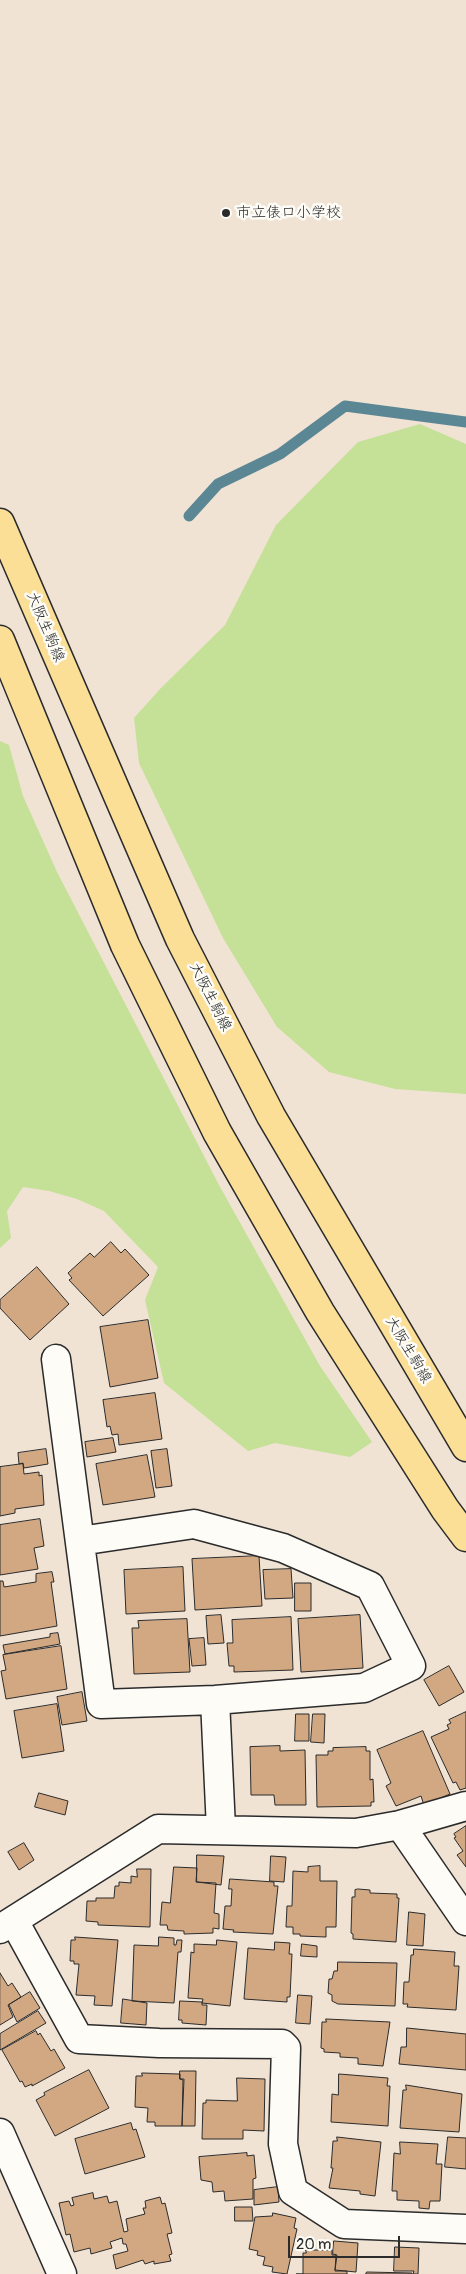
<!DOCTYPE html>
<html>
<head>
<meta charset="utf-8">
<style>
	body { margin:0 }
	#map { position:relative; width:466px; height:2274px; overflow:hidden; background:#f0e3d4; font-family:Pangolin,sans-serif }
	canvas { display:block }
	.scale { position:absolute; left:288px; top:2236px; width:112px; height:22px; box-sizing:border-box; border:2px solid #2b2b2b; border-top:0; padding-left:6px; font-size:15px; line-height:18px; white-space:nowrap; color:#2b2b2b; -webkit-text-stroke:4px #fdfcf7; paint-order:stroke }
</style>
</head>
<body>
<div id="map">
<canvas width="466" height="2274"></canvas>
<div class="scale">20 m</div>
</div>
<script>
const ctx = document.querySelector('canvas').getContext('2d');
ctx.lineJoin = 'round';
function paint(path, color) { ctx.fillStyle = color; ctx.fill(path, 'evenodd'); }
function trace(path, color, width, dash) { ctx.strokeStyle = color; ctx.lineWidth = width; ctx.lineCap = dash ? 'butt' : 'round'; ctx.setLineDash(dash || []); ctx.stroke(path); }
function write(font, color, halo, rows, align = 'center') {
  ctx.font = font + ' Pangolin,"Klee One",sans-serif'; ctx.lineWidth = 5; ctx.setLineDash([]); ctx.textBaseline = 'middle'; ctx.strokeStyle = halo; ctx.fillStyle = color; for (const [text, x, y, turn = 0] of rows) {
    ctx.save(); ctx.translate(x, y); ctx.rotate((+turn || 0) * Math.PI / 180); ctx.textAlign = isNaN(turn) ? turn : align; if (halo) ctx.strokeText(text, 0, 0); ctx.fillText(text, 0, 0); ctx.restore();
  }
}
paint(new Path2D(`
	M420 424 466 444V1094L395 1089 329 1072 277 1027 223 938 139 763 134 718 160 689 225 625 276 525 358 442Z
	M0 741 9 745 23 796 57 872 219 1185 320 1366 372 1442 350 1457 275 1443 248 1451 164 1383 145 1300 158 1267 104 1211 77 1199 49 1191 23 1187 7 1211 11 1238 0 1248Z`), '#c5e097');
trace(new Path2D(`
	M189 516 218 484 280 454 345 406 466 422`), '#5b8795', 11);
const building = new Path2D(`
	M111 1242 121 1253 125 1249 149 1275 103 1316 69 1280 72 1278 68 1273 90 1253 94 1257Z
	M37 1267 69 1304 30 1340 0 1308V1300Z
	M148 1320 158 1378 110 1387 100 1327Z
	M155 1393 162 1439 119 1445 118 1434 112 1435 110 1426 107 1427 103 1400Z
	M113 1438 116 1452 87 1457 85 1442Z
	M46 1449 48 1464 24 1468 23 1463 19 1464 18 1453Z
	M167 1449 172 1486 156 1488 151 1451Z
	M147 1455 155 1497 103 1505 96 1464Z
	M23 1464 24 1474 39 1472V1476L42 1475 44 1505 15 1509V1513L0 1516V1467Z
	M40 1519 44 1546 34 1548 38 1569 0 1575V1525Z
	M259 1556 262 1606 195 1610 192 1559Z
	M183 1567 185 1611 126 1614 124 1570Z
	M291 1569 293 1598 265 1599 263 1570Z
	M52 1572 54 1582H51L57 1626 0 1636V1581H3L4 1587 36 1582V1574Z
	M295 1583H311V1611H295Z
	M221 1615 224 1643 208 1644 206 1616Z
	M360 1615 363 1668 301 1672 298 1619Z
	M291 1617 293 1670 234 1672V1666H229L227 1643H233L232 1620Z
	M187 1619 190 1672 134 1674 132 1628H139L138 1621Z
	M58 1633 60 1644 5 1654 3 1645 50 1637V1634Z
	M204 1638 206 1665 192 1666 189 1639Z
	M61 1646 67 1689 6 1699 1 1671 6 1670 3 1655Z
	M449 1666 464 1692 439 1706 424 1680Z
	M82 1692 87 1721 62 1725 57 1697Z
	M57 1704 64 1751 22 1758 14 1711Z
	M466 1712V1788L460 1790 456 1782 453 1783 431 1737 449 1729 447 1725 451 1723 449 1720Z
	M296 1714H309V1741H295Z
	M313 1714H325L324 1743 311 1742Z
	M423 1731 450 1794 424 1805 421 1796 396 1806 386 1786 391 1783 377 1750Z
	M280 1746V1751L305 1750 306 1805H275L274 1795H251L250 1747Z
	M366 1747V1751H370V1780L373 1779 374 1802H371V1806L317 1807 316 1755H328V1751H333V1748Z
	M39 1793 68 1801 65 1815 35 1807Z
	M466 1826V1867L457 1855 463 1851 454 1838 456 1837 454 1834Z
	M24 1843 34 1860 19 1870 8 1852Z
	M197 1855 224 1856 221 1885 197 1882Z
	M271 1856 286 1857 284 1882 270 1881Z
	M320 1866V1881H337L336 1927H326V1937L300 1936V1934H293V1927H286L287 1906H292L293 1871 308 1872V1867Z
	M174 1867 197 1868 196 1882 216 1883 214 1913 219 1914V1929L213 1928V1933L184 1934V1931L168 1930 167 1925H160L162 1902 170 1903Z
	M137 1869H151L150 1927 98 1925V1922L86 1921 87 1901H96V1898H114L115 1886H119V1882L131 1883V1876L137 1877Z
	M230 1879 274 1882V1886H278L273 1934 233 1932 234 1930 223 1929 225 1906H231L232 1889H229Z
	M358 1889 370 1890V1893L397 1894V1898H399L396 1942 353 1939V1934L351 1933 352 1897H355V1890Z
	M409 1912 425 1914 423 1946 407 1945Z
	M75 1937 118 1940 112 2006 94 2005 95 1996 76 1995 79 1964H74V1961H70L71 1940H75Z
	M159 1937 174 1938V1945H176L177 1940H182L181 1952H178L174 2003 132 2001 134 1945 158 1946Z
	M217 1940 237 1942 230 2006 202 2003 203 1999 188 1998 191 1952 194 1953V1944L216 1945Z
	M275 1942 290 1943 289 1954H292L290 1997H287V2002L244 1999 248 1948 274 1950Z
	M302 1944 317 1946V1957L301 1956Z
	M414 1949 455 1952 454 1966H459L456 2010 407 2007 408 2004H403L404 1982H409L411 1955H413Z
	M338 1962 397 1963 395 2006 338 2004 332 2001V1995L328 1993 329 1979H332L334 1971H337Z
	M0 1973 8 1986 12 1983 21 1997 8 2005 13 2017 0 2025Z
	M30 1992 40 2008 17 2022 9 2005Z
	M298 1995 312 1996 310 2024 296 2023Z
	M123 1999 147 2003 146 2025 121 2023Z
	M180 2001 202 2002V2005H207L206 2025 182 2023V2020H179Z
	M38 2011 46 2023 0 2050V2034Z
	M326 2019 390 2022 383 2066 358 2064V2058L340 2057V2053L324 2052V2049L321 2048 322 2022H326Z
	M407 2028 466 2034V2070L399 2064 401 2047H406Z
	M36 2031 38 2035 40 2033 51 2051 54 2049 65 2068 32 2086V2084L25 2087 22 2081 20 2082 2 2050Z
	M89 2070 109 2108 55 2136 36 2100 45 2095 44 2093Z
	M180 2071H196L195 2126H182L184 2079H180Z
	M142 2073 180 2074V2079L183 2080 182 2126H155V2122H147L148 2108 135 2107 136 2076H142Z
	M339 2074 388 2078 387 2086H390L388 2126 331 2122 332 2094 338 2095Z
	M237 2078 265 2079 264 2131 243 2130V2139H202L203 2103H206V2100L237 2101Z
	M406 2085 462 2094 459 2132 400 2128 403 2090H406Z
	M131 2123 133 2130 136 2129 145 2157 85 2174 75 2139Z
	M337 2137 381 2142 375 2196 360 2194V2191L329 2188 333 2168H331L333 2141H337Z
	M448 2137 466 2138V2169L445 2167Z
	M400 2142 438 2144 436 2164H442L440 2201H430L429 2209 419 2208V2201L397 2200V2191H392L394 2153 400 2154Z
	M247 2153V2156L254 2155 256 2178 253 2179V2199L225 2201 224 2191 213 2192 212 2182 201 2180 199 2157Z
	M278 2187 279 2202 254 2205V2190Z
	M93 2193 94 2199 107 2196 109 2203 117 2201 124 2232 128 2231 126 2219 145 2214 143 2208H146L145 2201 160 2197 162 2204 165 2203 172 2233 167 2234 172 2254 169 2255 171 2261 154 2264V2261L145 2264 143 2260 116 2269 113 2255 128 2251 126 2244H123L122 2238 110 2242 112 2248 91 2254 90 2248 74 2252 70 2234 66 2235 59 2203 69 2201 71 2206 74 2205 72 2198Z
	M235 2207H252L253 2221H235Z
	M273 2213 296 2218 294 2228 297 2229 287 2274 272 2272 273 2267 263 2265 265 2257 257 2255 258 2251 249 2249 255 2217 272 2216Z
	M334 2241 358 2243 356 2272 335 2270 337 2255 333 2254Z
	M395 2247 419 2248 418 2274H413L414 2271H394Z
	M306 2250H332V2255H336L335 2271H347V2274H296H303V2253H306Z
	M367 2272 412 2273V2274H366Z`);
paint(building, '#d2a883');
trace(building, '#2b2b2b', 1);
const minor = new Path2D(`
	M56 1359 101 1704 215 1700 364 1688 411 1666 370 1586 283 1548 194 1524 80 1541
	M215 1700 221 1829
	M400 1825 466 1921
	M14 1921 79 2039 159 2043 282 2044 286 2048 283 2144 293 2191 344 2224 466 2229
	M0 1929 158 1829 356 1833 400 1825 466 1806
	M0 2133 62 2274`);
const major = new Path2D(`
	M0 523 180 939 271 1116 466 1447
	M0 640 125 945 217 1132 320 1312 445 1509 466 1537`);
trace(minor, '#2b2b2b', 31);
trace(major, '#2b2b2b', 31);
trace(minor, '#fdfcf7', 28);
trace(major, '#fbdf96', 28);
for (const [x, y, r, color] of [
	[226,213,5,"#2b2b2b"]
]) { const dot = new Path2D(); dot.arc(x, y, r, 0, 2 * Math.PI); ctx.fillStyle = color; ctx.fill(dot); trace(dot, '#fdfcf7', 2); }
write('15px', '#2b2b2b', '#fdfcf7', [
	["市立俵口小学校",236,213]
], 'left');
write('15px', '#2b2b2b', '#fdfcf7', [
	["大阪生駒線",45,627,67],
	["大阪生駒線",210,997,63],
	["大阪生駒線",408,1350,59]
]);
</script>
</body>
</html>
